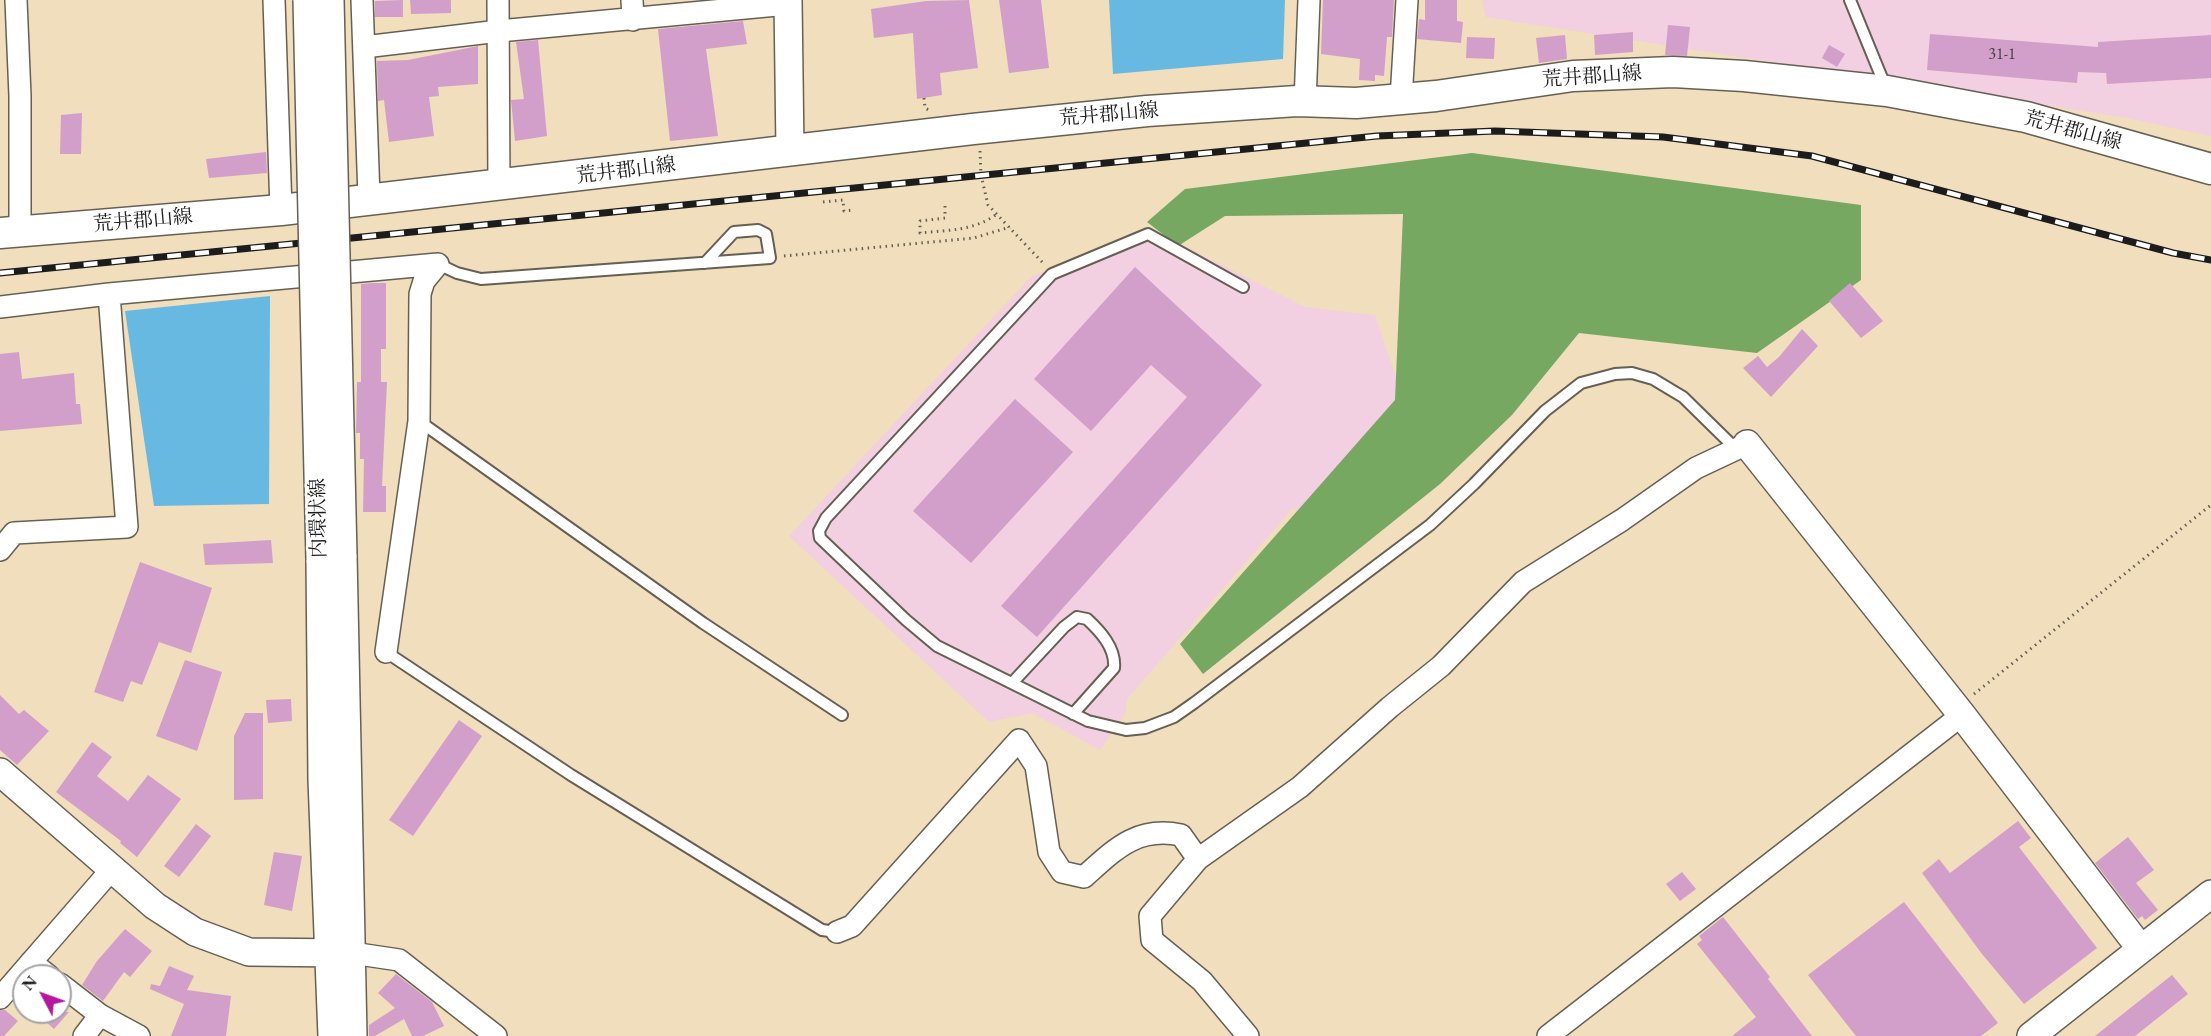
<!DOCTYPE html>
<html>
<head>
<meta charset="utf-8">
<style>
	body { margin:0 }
	#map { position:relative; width:2211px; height:1036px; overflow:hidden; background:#f0debd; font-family:"EB Garamond",serif }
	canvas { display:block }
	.north { position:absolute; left:12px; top:964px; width:60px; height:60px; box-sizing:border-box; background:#fff; border:2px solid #a4a4a4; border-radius:50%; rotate:311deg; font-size:16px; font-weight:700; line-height:24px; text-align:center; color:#1c1c1c }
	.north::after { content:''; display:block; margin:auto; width:21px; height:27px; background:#b5179e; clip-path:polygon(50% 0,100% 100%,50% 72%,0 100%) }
</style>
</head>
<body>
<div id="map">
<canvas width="2211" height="1036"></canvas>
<div class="north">N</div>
</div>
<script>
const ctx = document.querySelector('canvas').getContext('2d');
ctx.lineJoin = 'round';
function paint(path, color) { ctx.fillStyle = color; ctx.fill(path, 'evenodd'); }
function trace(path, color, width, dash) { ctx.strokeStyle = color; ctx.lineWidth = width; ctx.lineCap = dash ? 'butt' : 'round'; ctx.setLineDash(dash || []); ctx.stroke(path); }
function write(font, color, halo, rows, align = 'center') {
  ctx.font = font + ' "EB Garamond","Noto Serif JP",serif'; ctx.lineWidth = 5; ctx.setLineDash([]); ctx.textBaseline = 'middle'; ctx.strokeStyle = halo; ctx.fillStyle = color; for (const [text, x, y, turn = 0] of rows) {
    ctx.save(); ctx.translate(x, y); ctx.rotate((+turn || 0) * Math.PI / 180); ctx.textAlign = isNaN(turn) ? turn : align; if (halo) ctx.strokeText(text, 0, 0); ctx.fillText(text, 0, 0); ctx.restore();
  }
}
paint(new Path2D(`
	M1482 0H2211V136L2127 118 1486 17Z
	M1154 231 1305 307 1375 315 1404 401 1303 516 1293 508 1127 699 1125 714 1100 750 1032 713 989 722 789 536 1032 276Z`), '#f2cfe1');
paint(new Path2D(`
	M1472 153 1861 205V280L1757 353 1579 333 1512 415 1440 484 1203 674 1180 644 1395 400 1403 214 1225 216 1178 246 1147 222 1185 189Z`), '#76a862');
paint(new Path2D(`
	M1109 0H1285L1283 59 1113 74Z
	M270 296 269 504 154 506 125 311Z`), '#67b9e2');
paint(new Path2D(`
	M403 0V17H375V1Z
	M410 0H451V13L411 14Z
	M969 0 978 68 940 73 942 95 917 99 913 33 874 38 871 9 926 1Z
	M999 0H1041L1049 68 1009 73Z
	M1323 0H1394L1392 37H1387L1384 76 1375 75V81L1359 80 1360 59 1321 54Z
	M1425 0H1457V21L1463 22 1461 43 1417 39 1419 19 1425 20Z
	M743 21 747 44 706 49 718 136 670 141 658 29Z
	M1668 25 1690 27 1687 56 1665 55Z
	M1633 32V52L1595 55 1594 35Z
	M1930 34 2098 47V42L2211 35V78L2107 84 2106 73 2078 72 2077 83 1927 70Z
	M1565 35 1567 59 1539 63 1536 38Z
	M1467 37 1495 38 1494 59 1466 58Z
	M538 40 547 136 515 141 511 100 524 99 516 42Z
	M1829 45 1845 54 1837 67 1822 58Z
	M478 46V84L438 87 439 96 429 97 434 136 389 142 384 100 378 101 377 61 408 60Z
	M82 113 81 154H60L61 115Z
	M266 152 267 173 209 178 206 159Z
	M1135 267 1262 385 1037 637 1001 606 1187 397 1151 365 1091 431 1034 379Z
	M373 283H386V349H381V382H387L382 486H386V512H363L364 459H360V433H356L357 382H361V284Z
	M1850 283 1883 321 1861 338 1829 301Z
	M1802 329 1818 346 1771 397 1743 368 1758 356 1767 367 1779 357Z
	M19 352 22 379 74 373 76 404H80L82 424 0 431V354Z
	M1015 399 1073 452 971 563 913 511Z
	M271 540 273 563 205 565 203 544Z
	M140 562 212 588 191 653 159 642 142 685 131 681 123 702 94 692Z
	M185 660 222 672 197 751 156 736Z
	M0 695 19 714 24 710 49 731 17 765 0 750Z
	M291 699 292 721 268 723 266 700Z
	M245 713H263V799L234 800V736Z
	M459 720 482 736 413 836 389 820Z
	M92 742 112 757 97 776 128 801 148 775 181 799 137 857 120 843 121 841 56 792Z
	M2018 821 2031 838 2019 847 2097 948 2024 1004 1982 954 1922 873 1939 859 1950 873Z
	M196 824 211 836 179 877 164 866Z
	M2128 837 2154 870 2136 883 2158 910 2145 920 2142 916 2138 919 2095 863Z
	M274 852 302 856 292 911 264 905Z
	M1682 872 1696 889 1680 901 1666 884Z
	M1904 902 1998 1023 1981 1036H1856L1808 975Z
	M1723 917 1770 977 1768 979 1812 1036H1732L1756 1017 1697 944 1702 940 1699 936Z
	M125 929 152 951 130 977 124 972 103 1001 82 985 97 961Z
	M169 966 194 976 187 990 231 996 226 1036H171L184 1004 150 989 151 984 160 986Z
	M396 974 432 1002 444 1026 423 1036H412L404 1019 375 1036H369V1025L395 1008 378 993Z
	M2172 975 2188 994 2135 1036H2095Z
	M0 1010H5L18 1021 4 1036H0Z
	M35 1012H69L54 1029Z`), '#d29fca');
const service = new Path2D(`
	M1850 0 1886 88
	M438 264 457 273 481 279 770 258 766 234 758 230 734 232 705 263
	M1243 287 1148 234 1052 274 826 518 819 531 820 538 906 620 937 646 1088 721 1126 730 1145 728 1174 717 1194 703 1430 525 1474 484 1545 411 1581 383 1615 374 1632 373 1653 379 1683 397 1736 449
	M419 421 703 623 842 715
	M386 652 571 775 822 930 837 932
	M1013 682 1064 627 1077 617 1087 619C1100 631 1116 648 1114 668L1073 714`);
const minor = new Path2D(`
	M16 0 20 96V231
	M274 0 281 210
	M362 0 369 197
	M498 0 499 186
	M632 0 633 20
	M364 47 499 31 788 4
	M1401 99 1407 0
	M1305 102 1309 0
	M109 294 438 264
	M0 307 109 294 127 527 14 533 0 550
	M386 652 419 421 420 294 424 281 438 264
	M837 932 852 926 1019 740 1036 766 1049 852 1062 872 1084 877C1115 849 1137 826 1181 835L1198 859
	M352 953 399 960 496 1036
	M31 962 49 976
	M60 984 100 1015 139 1036
	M0 998 112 869
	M84 1036 100 1015
	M1248 1036 1202 981 1152 940 1150 916 1198 859 1300 787 1390 707 1441 666 1523 582 1622 520 1696 468 1747 444
	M1548 1036 1962 715`);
const tertiary = new Path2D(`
	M788 0 790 151
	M1747 444 1962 715 2141 949
	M343 555 353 1036
	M320 560 322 780 332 1036
	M0 772 155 906 195 932 249 952 347 953
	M2031 1036 2211 894`);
const secondary = new Path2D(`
	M0 233 281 210 973 129 1147 111 1297 101 1356 103 1436 96 1573 76 1673 72 1744 76 1887 91 2026 117 2211 169`);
trace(service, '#666054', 14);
trace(minor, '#666054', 24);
trace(tertiary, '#666054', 30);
trace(secondary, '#666054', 33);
trace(new Path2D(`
	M924 98 925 108 929 110
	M980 151 981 175 988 205 1043 263
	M823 202 843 200 844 211 853 210
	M945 206V218L920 221V233C948 230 974 231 997 214
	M784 256 974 238 1010 227
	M1974 694 2211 505`), '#666054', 3, [1.5, 4.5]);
trace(service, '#fff', 10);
trace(minor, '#fff', 21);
trace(tertiary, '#fff', 27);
trace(secondary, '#fff', 30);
const rail = new Path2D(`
	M0 273 1377 136 1495 131 1663 137 1812 156 2173 253 2211 260`);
trace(rail, '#1c1c1c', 7);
trace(rail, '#fff', 4.5, [14]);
const tertiaryBridge = new Path2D(`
	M307 0 320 560
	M330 0 343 555`);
trace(tertiaryBridge, '#666054', 30, []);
trace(tertiaryBridge, '#fff', 27);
write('16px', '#4a3d48', null, [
	["31-1",2002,55]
]);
write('20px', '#1c1c1c', '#fff', [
	["荒井郡山線",1592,77,-4],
	["荒井郡山線",1109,115,-5],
	["荒井郡山線",2073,131,15],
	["荒井郡山線",626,171,-7],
	["荒井郡山線",143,221,-5],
	["内環状線",319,518,-91]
]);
</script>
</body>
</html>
